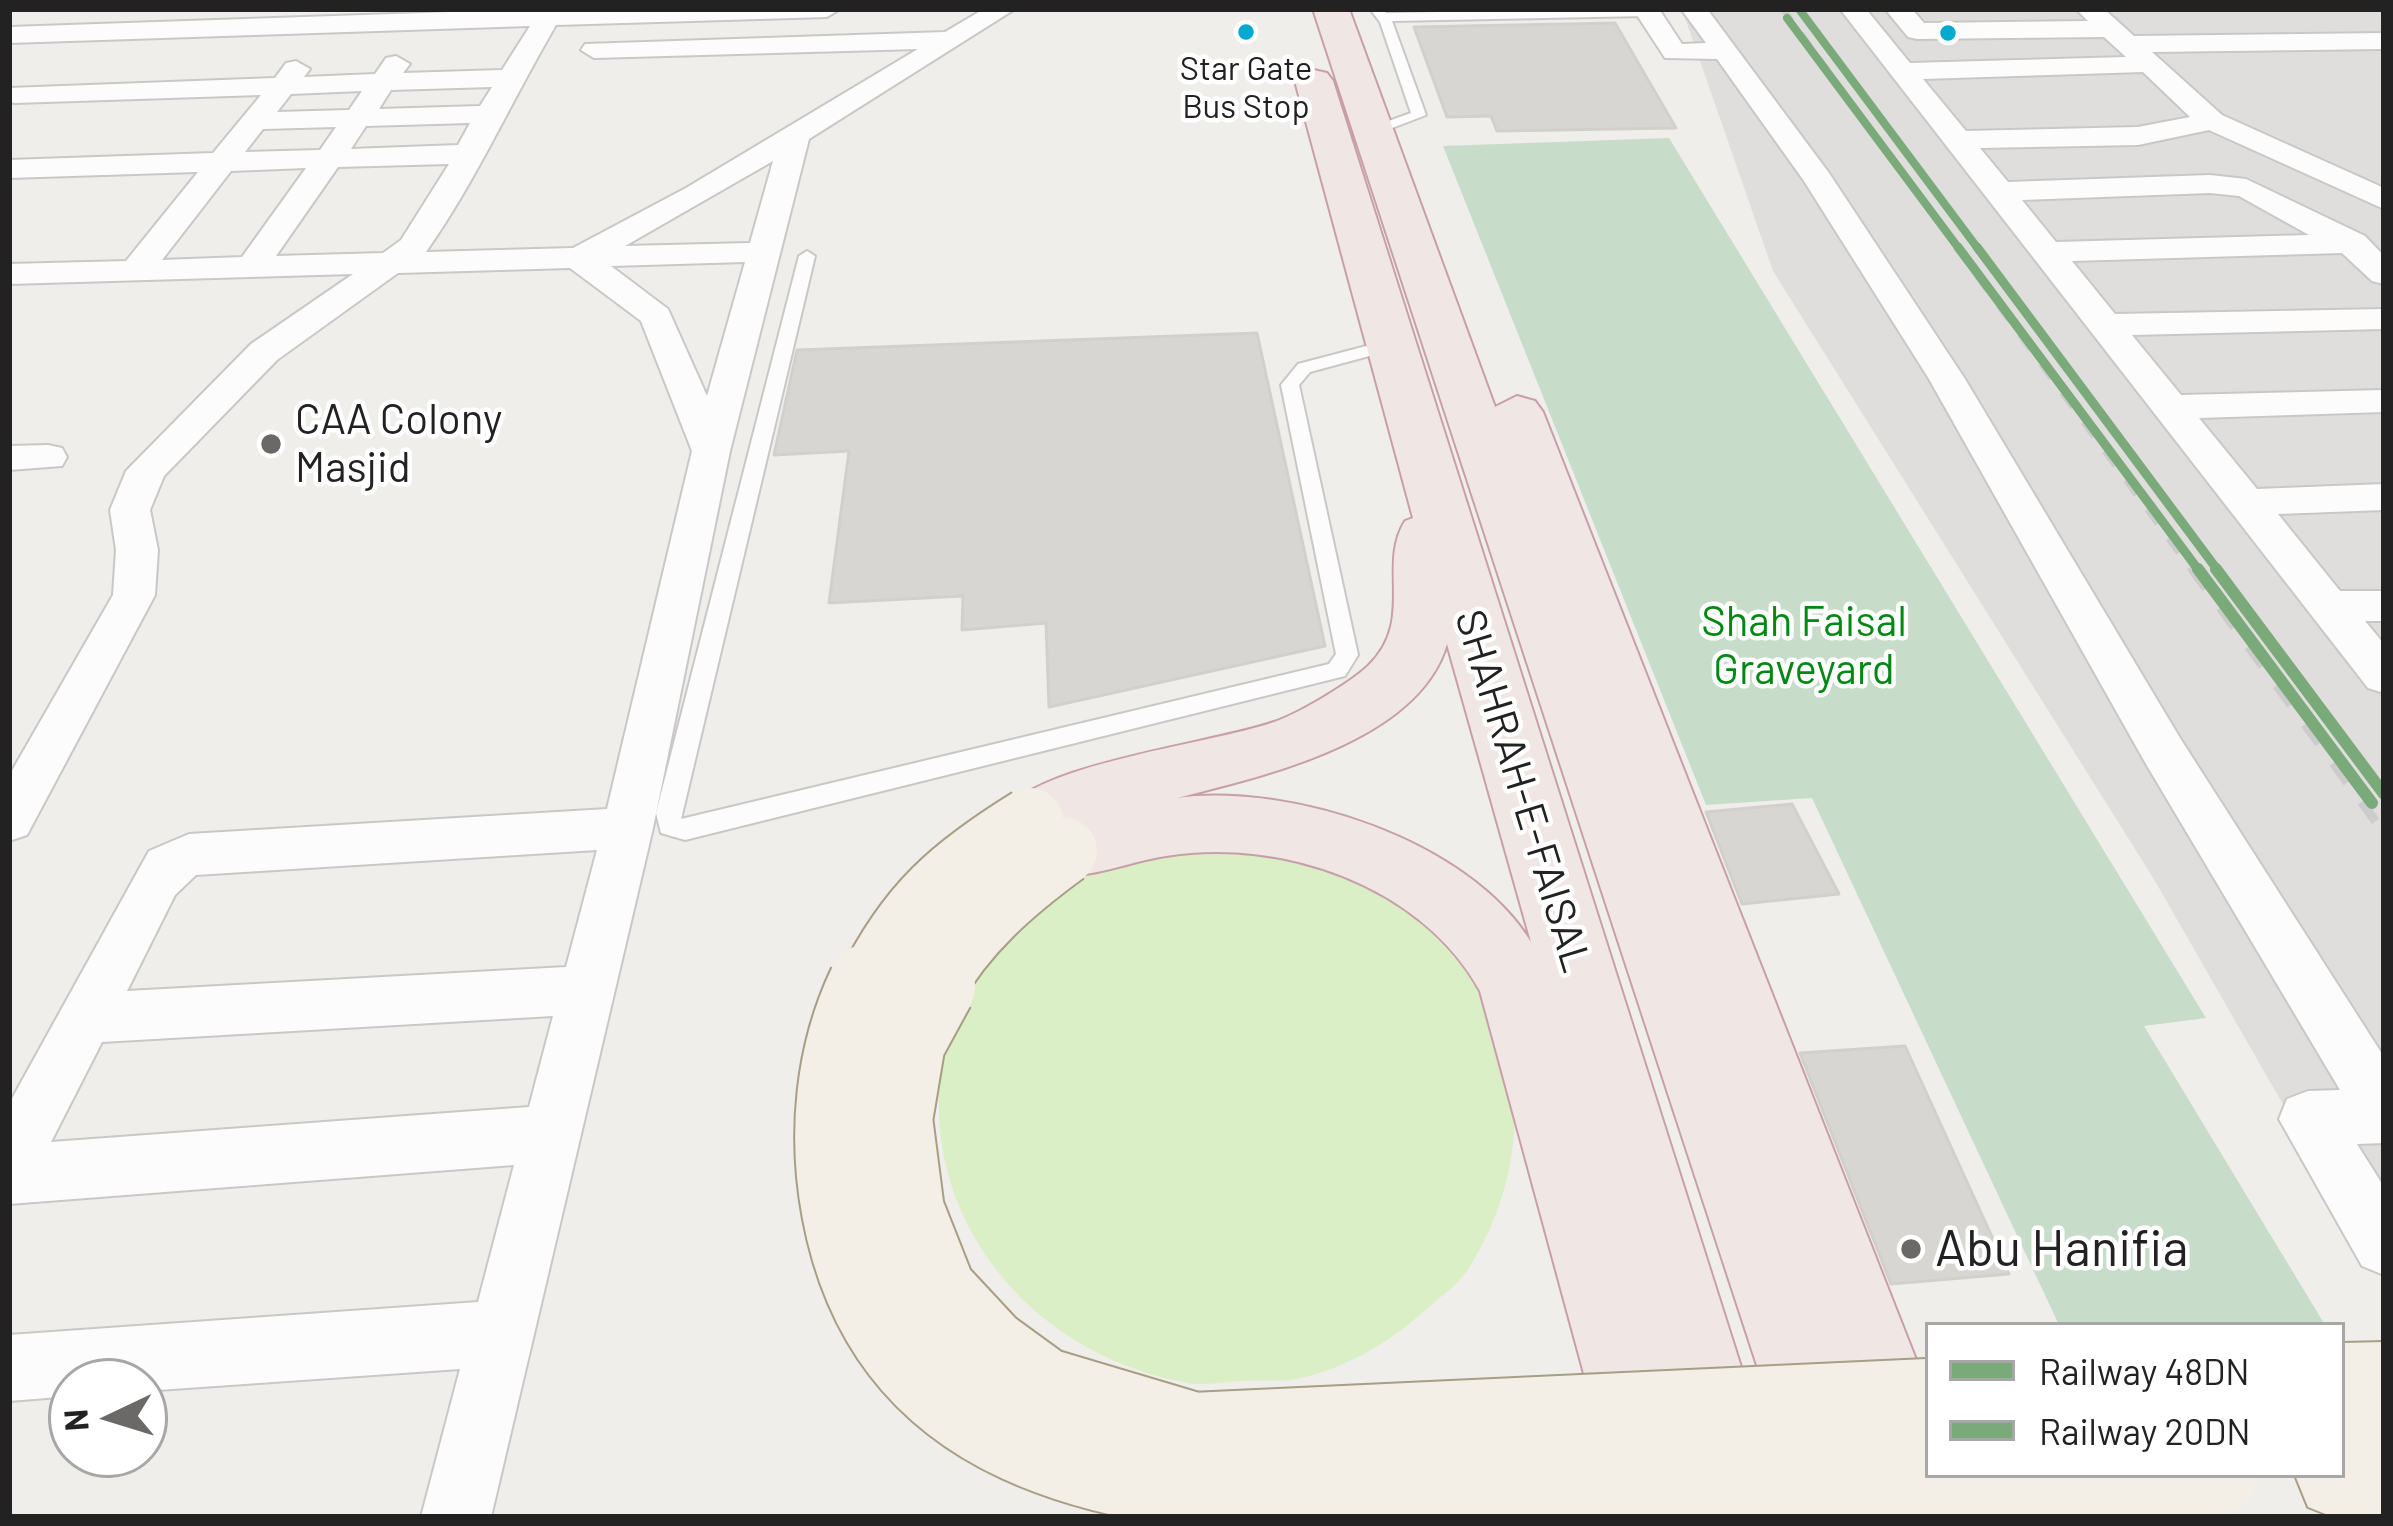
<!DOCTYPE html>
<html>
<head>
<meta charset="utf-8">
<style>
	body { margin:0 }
	#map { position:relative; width:2393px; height:1526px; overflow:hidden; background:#f0eeeb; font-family:Barlow,sans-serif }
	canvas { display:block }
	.frame { position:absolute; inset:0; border:12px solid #222; pointer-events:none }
	.legend { position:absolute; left:1925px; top:1322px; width:420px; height:156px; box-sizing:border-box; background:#fff; border:3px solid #a7a7a7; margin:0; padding:15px 21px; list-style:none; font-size:36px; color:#222 }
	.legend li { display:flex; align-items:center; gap:24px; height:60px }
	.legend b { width:60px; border:3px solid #a7a7a7 }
	.north { position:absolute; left:48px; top:1358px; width:120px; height:120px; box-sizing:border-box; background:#fff; border:3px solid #a7a7a7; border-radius:50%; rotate:266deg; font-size:33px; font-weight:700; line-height:48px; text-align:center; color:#222 }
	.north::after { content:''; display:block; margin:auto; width:42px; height:54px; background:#6a6968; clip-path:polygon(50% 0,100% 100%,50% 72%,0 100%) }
</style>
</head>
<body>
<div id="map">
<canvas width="2393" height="1526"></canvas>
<div class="frame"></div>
<ul class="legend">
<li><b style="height:15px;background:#7aaa7a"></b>Railway 48DN</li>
<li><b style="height:15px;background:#7aaa7a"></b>Railway 20DN</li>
</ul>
<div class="north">N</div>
</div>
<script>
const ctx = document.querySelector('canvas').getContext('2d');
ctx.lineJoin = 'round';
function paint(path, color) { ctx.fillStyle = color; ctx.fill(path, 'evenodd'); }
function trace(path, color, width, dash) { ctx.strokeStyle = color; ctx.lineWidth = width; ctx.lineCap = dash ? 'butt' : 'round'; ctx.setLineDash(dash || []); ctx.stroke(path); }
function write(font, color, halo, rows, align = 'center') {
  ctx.font = font + ' Barlow,sans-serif'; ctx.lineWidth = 9; ctx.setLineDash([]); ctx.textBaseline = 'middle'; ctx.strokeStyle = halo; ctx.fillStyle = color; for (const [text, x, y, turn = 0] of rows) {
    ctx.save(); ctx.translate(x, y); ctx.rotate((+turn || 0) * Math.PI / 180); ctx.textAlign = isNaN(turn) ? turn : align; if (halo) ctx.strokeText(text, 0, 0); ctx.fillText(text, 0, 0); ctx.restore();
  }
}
paint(new Path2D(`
	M1682 9H2384V1281L2155 881 1773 271Z`), '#dfdedc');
paint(new Path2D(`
	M1225 838C1263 849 1362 869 1390 887 1521 973 1552 1137 1469 1268 1458 1285 1438 1299 1423 1312 1391 1342 1342 1370 1297 1379 1280 1382 1260 1380 1243 1381 1225 1382 1205 1386 1188 1383 937 1337 842 1039 1062 885 1110 851 1169 845 1225 838Z`), '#dbefc7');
paint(new Path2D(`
	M1669 138 2206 1018 2144 1026 2325 1325H2059L1812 798 1706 805 1443 146Z`), '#c8dcca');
const building = new Path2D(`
	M1615 23 1676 128 1497 131 1491 116 1447 117 1414 27Z
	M1257 333 1325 646 1049 707 1046 623 962 630 963 596 829 603 849 451 774 455 797 350Z
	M1792 804 1839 894 1742 904 1706 812Z
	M1905 1046 2009 1274 1891 1284 1800 1053Z`);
paint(building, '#d8d6d3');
trace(building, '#d3d0cc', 3);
const service = new Path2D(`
	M1370 9H1383L1386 13 1602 9 1653 12 1647 16 1392 21 1426 115 1374 135 1369 134V128L1411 113 1380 22Z
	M807 251 815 256 681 819 1329 664 1336 654 1281 385 1298 364 1389 340 1395 341V349L1310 372 1299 385 1358 655 1345 676 685 840 661 833 656 813 799 256Z`);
const minor = new Path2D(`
	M540 9H840L827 17 556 25C512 100 476 181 426 252L573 248 686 188 918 49 594 58 581 50 585 44 945 32 984 9H1015L809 139 730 451 653 828 491 1517H421L460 1369 144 1391V1382H72V1396L9 1401V1335L478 1302 514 1165 9 1204V1104L149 851 189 834 607 809 692 451 641 321 570 268 398 273 277 360 164 476 150 510 158 550 155 595 27 835 9 841V776L113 595 116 550 110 510 126 471 251 344 353 274 9 284V264L126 261 198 172 9 178V160L213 153 261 95 15 103 9 102V88L275 78 286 63 296 61 310 69 304 77 375 74 386 58 396 56 410 64 403 73 502 70 530 26 9 43V27ZM492 87 480 106 379 109 391 90ZM362 91 349 110 277 112 291 94ZM470 123 458 145 351 149 366 126ZM336 127 320 150 245 152 263 129ZM773 161 750 243 625 246ZM449 164 401 240 383 253 276 256 338 167ZM306 168 242 257 162 260 231 171ZM745 262 707 396 668 309 611 266ZM597 850 566 967 127 991 175 895 196 875ZM553 1016 529 1107 51 1142 102 1042Z
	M1633 9H1659L1682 44 1706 43 1681 9H1707L1829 173 1965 379 2180 738 2384 1057V1143L2357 1144 2384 1187V1275L2362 1266 2279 1119 2287 1099 2308 1091 2340 1090 2146 764 1929 379 1804 181 1717 59 1665 58Z
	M1840 9H1866L1910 63 2126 57 2104 37 1917 39 1908 37 1885 9H1912L1924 23 2088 21 2076 9H2104L2134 36 2384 33V49L2152 52 2222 115 2384 188V209L2209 130 2138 145 1980 148 2008 182 2210 175 2246 179 2365 236 2384 256V284L2372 281 2342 253 2072 261 2115 314 2384 309V329L2132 335 2181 395 2384 390V412L2199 418 2257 489 2384 484V510L2278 514 2340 591H2384V621H2365L2384 644V693L2368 688ZM2143 72 2190 117 2138 127 1966 131 1923 79ZM2210 193 2239 196 2309 235 2056 242 2022 200Z
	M48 445 62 448 67 457 62 466 9 470V446Z`);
const primary = new Path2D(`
	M2384 1342V1517H2333L2308 1507 2295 1475H2342V1343Z`);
const trunk = new Path2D(`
	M1313 9H1349L1495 407 1517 396 1535 401 1543 412 1928 1390V1415L1920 1436 1887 1449 1877 1445 1879 1451 1865 1484 1832 1498 1799 1484 1785 1451Z
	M1314 70 1327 73 1333 81 1769 1455 1755 1488 1722 1502 1691 1489 1688 1495 1655 1509 1622 1495 1608 1462 1480 991C1422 885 1280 837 1166 856 1124 862 1080 885 1039 871L1031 848 1006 840 996 821C1026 763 1210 745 1274 722 1298 714 1350 683 1368 666 1416 620 1377 566 1405 521L1413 518 1295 81 1301 73ZM1447 644 1531 942C1468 840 1291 783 1177 798 1263 776 1418 742 1447 644Z`);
trace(service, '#c9c8c7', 4);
trace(minor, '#c9c8c7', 4);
trace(primary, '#a79e86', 4);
trace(trunk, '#c89fa9', 4);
paint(service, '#fdfcfc');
paint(minor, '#fdfcfc');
paint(primary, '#f3eee6');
paint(trunk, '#f0e7e4');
trace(new Path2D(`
	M1783 9 1959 250`), '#ccc', 6, [15, 15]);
trace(new Path2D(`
	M1957 247 2194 572`), '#ccc', 8, [18, 18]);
trace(new Path2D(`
	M2192 569 2384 833`), '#ccc', 9, [24, 24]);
const primaryBridgeFar1 = new Path2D(`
	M869 989C909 906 954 868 1030 821
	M931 989C963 931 1012 889 1064 851`);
const primaryBridge = new Path2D(`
	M871 986C838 1055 831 1135 845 1210 890 1452 1110 1484 1317 1498L2213 1475
	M932 986 902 1041 889 1119 901 1212 933 1293 987 1351 1042 1391 1193 1436 1928 1402`);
trace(primaryBridgeFar1, '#a79e86', 70, []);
trace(primaryBridge, '#a79e86', 90, []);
trace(primaryBridgeFar1, '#f3eee6', 66);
trace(primaryBridge, '#f3eee6', 86);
trace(new Path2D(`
	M1799 9 1979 250`), '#7aaa7a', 8);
trace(new Path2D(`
	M1977 247 2219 572`), '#7aaa7a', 9);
trace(new Path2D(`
	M2216 569 2384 794`), '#7aaa7a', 12);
trace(new Path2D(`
	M1787 18 1960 250`), '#7aaa7a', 8);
trace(new Path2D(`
	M1958 247 2200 572`), '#7aaa7a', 9);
trace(new Path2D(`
	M2198 569 2372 803`), '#7aaa7a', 12);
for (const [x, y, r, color] of [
	[1246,32,10,"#00a9ce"],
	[1948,33,10,"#00a9ce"],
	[271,444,12,"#6a6968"],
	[1911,1249,12,"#6a6968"]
]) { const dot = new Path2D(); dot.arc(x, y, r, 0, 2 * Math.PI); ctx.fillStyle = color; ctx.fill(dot); trace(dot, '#fff', 4.5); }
write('33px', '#222', '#fff', [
	["Star Gate",1246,69],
	["Bus Stop",1246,107]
]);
write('42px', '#222', '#fff', [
	["CAA Colony",295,420],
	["Masjid",295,468]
], 'left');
write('42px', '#038814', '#fff', [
	["Shah Faisal",1804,622],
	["Graveyard",1804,670]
]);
write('42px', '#222', '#fff', [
	["SHAHRAH-E-FAISAL",1523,791,73]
]);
write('51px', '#222', '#fff', [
	["Abu Hanifia",1935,1249]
], 'left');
</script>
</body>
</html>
